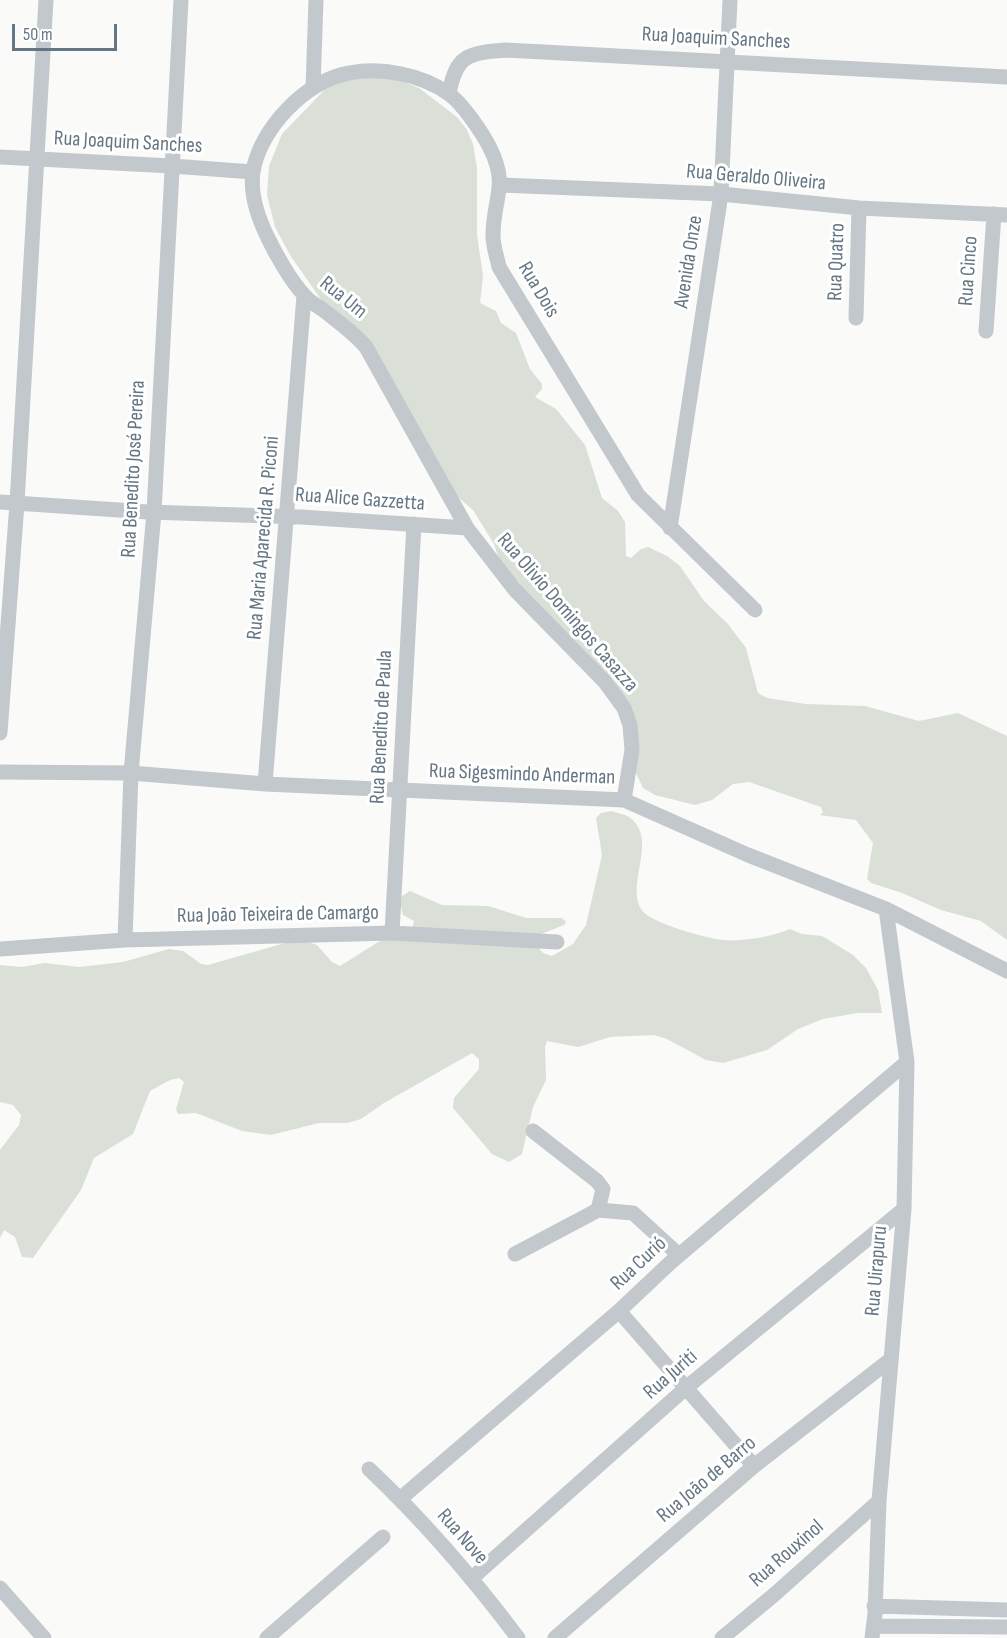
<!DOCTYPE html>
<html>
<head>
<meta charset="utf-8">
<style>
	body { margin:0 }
	#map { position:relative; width:1007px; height:1638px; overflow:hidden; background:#fafaf8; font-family:"Sofia Sans Condensed",sans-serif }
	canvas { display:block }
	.scale { position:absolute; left:12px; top:24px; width:105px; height:27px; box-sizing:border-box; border:3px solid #657683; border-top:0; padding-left:8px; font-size:18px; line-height:21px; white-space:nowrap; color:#657683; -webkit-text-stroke:4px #fff; paint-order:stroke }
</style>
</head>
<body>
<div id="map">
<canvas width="1007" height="1638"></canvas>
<div class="scale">50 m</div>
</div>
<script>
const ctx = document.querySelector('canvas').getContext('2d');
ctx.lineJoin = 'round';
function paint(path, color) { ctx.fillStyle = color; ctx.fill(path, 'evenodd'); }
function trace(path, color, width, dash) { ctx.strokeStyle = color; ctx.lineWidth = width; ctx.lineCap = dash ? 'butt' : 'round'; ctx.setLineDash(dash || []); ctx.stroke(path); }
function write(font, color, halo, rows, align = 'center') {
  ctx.font = font + ' "Sofia Sans Condensed",sans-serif'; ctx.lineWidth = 6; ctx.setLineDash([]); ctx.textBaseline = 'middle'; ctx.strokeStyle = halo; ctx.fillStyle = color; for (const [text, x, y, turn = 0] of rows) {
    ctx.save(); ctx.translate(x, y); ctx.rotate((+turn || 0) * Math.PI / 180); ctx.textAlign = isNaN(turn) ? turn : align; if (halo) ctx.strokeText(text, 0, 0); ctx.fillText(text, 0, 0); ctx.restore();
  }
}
paint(new Path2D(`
	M349 74 392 77 419 88 457 117 467 130 473 144 477 168V235L483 276 480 303 496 311 501 323 516 333 530 369 542 384V389L535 397 556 409 585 445 602 498 618 511 625 522 626 556 631 558 641 549 648 547 667 556 680 566 704 601 728 624 746 648 758 693 767 698 806 704 865 706 919 721 958 713 1007 736V940L981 921 941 910 902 893 871 883 867 879 873 843 856 820 820 815 823 812 821 807 749 782 733 784 712 800 695 805 655 795 643 788 635 771 637 733 531 603 518 581 503 572 494 544 473 510 430 473 389 375 324 304 290 255 275 227 267 195 269 166 282 134 332 82Z
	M611 811C617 813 624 814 629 817 659 838 626 882 641 909 649 923 706 938 722 940 743 942 771 937 790 929L802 934 822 936 853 955 866 968 878 990 882 1013H857L823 1019 798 1029 767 1050 723 1063 706 1060 667 1039 654 1035 610 1037 578 1047 547 1041 545 1047 546 1080 533 1107 522 1154 509 1162 492 1154 453 1108 454 1098 479 1069V1059L472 1053 384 1103 361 1119 347 1123H319L271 1135 242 1131 196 1113 178 1114 176 1109 184 1082 179 1078 170 1080 150 1091 133 1134 94 1158 81 1190 33 1258 22 1257 15 1237 4 1230 0 1238V1150L19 1125 21 1115 13 1105 0 1102V965L22 967 45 963 79 967 123 962 169 949 183 951 201 964 208 965 299 939 317 945 332 962 340 966 383 939 412 928 414 921 403 915 400 903 402 896 410 891 442 905 488 906 526 918H562L566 922 564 925 536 936 532 940 543 953 552 956 573 944 586 925 602 855 596 818 601 813Z`), '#dadfd7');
trace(new Path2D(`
	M313 88 316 0
	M449 94C456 54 469 53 506 50L1007 77
	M0 157 172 166 253 172
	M501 185 721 194 859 208 1007 215
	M856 318 859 208
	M986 331 994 214
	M0 502 148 512 301 517 467 528
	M670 528 721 194 730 0
	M0 733 17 503 46 0
	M0 772 131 773 265 784 624 800 748 855 886 909 1007 971
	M265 784 304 296
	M624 800 632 750 630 725 624 708 605 682 515 590 467 528 366 347C353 332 337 321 322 309 316 305 308 301 304 295 291 281 276 255 268 238 258 218 250 194 253 172 259 130 306 80 349 73 381 67 421 74 449 94 462 103 482 132 490 148 509 186 493 198 493 236 493 246 497 257 499 267L638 495 755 610
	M392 933 414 524
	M125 940 131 773 154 512 181 0
	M0 949 125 940 392 933 557 942
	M533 1131 597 1181 603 1189 598 1210
	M515 1254 598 1210 633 1213 679 1255
	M619 1311 754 1466
	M369 1469C423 1520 473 1578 518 1638
	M400 1499 619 1311 671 1262 907 1062
	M471 1579 687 1387 904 1209
	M0 1588 44 1638
	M874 1606 1007 1610
	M875 1626 1007 1627
	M267 1638 383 1537
	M555 1638 754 1466 890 1360
	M722 1638 775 1594 879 1501
	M872 1638 875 1614 879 1501 904 1209 907 1062 886 909`), '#c3c8cc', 15);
write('21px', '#657683', '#fff', [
	["Rua Joaquim Sanches",716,39,3],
	["Rua Joaquim Sanches",128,143,3],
	["Rua Geraldo Oliveira",756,178,5],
	["Avenida Onze",689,262,-81],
	["Rua Quatro",837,262,-88],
	["Rua Cinco",969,271,-86],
	["Rua Dois",538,290,59],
	["Rua Um",343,298,39],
	["Rua Benedito José Pereira",134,469,-87],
	["Rua Alice Gazzetta",360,500,4],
	["Rua Maria Aparecida R. Piconi",264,538,-85],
	["Rua Olivio Domingos Casazza",567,613,49],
	["Rua Benedito de Paula",382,727,-87],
	["Rua Sigesmindo Anderman",522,775,2],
	["Rua João Teixeira de Camargo",278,915,-1],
	["Rua Curió",639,1264,-43],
	["Rua Uirapuru",877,1271,-85],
	["Rua Juriti",671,1375,-41],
	["Rua João de Barro",707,1480,-40],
	["Rua Nove",462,1537,49],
	["Rua Rouxinol",787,1554,-41]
]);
</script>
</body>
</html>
